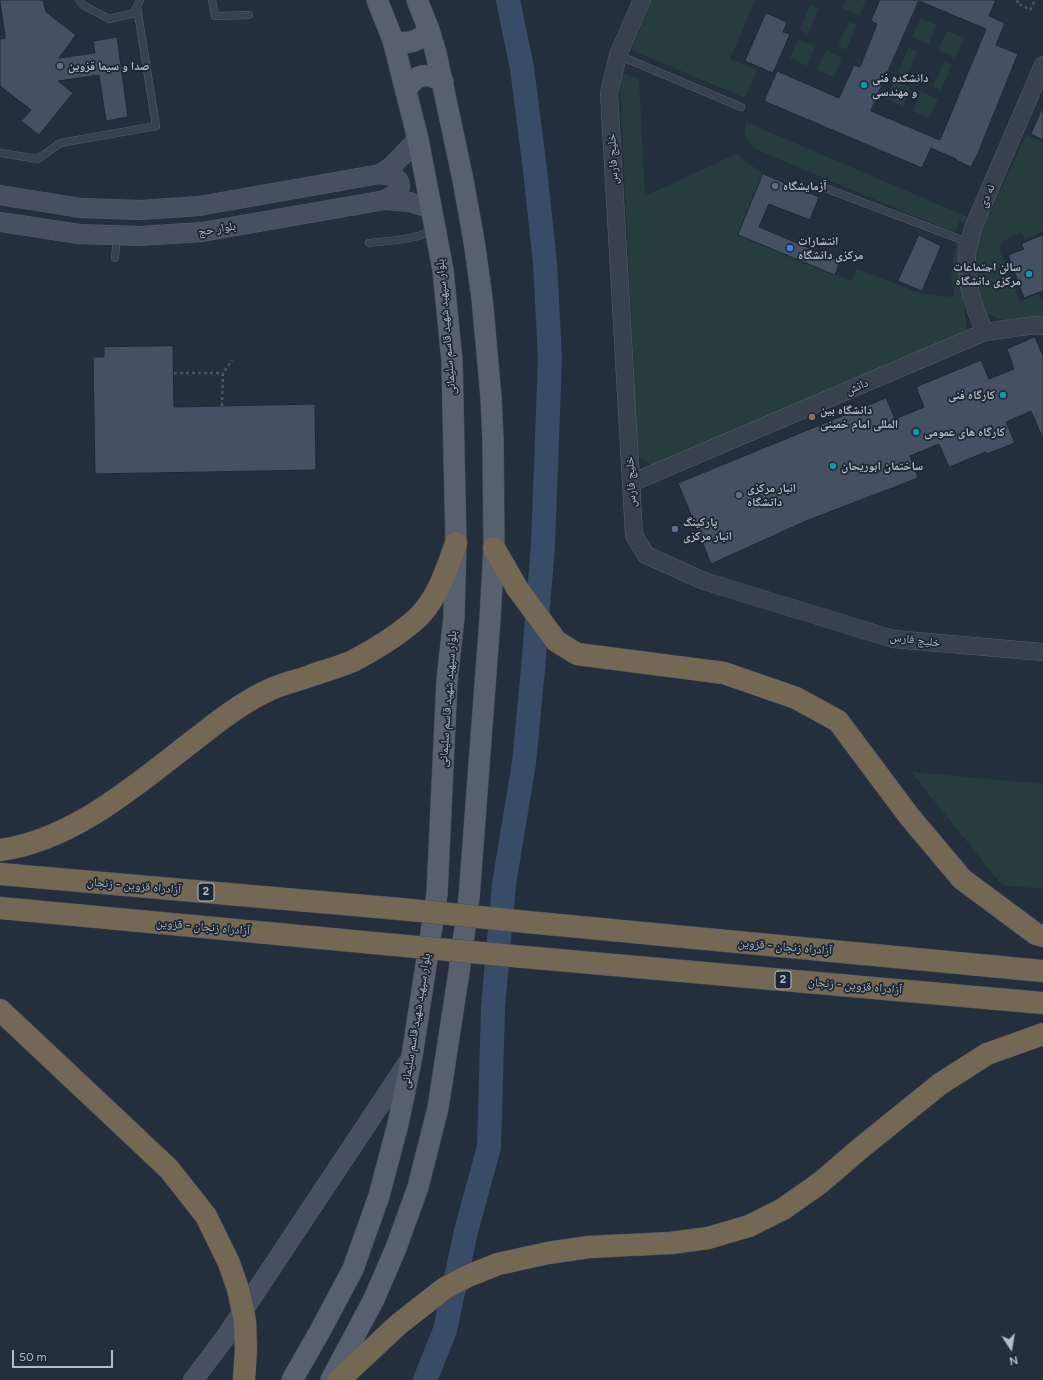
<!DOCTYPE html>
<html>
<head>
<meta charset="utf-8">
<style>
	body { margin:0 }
	#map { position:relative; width:1043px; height:1380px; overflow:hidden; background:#242f3e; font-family:Figtree,sans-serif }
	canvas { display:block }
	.north { position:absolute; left:991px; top:1328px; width:40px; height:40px; -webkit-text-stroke:3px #1d2633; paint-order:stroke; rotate:168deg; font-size:11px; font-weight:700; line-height:16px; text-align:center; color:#b4bcc9 }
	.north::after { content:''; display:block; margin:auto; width:14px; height:18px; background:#b4bcc9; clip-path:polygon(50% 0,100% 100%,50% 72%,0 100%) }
	.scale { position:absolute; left:12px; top:1350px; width:101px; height:18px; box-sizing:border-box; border:2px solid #b4bcc9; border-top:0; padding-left:5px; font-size:12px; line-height:14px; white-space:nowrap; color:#b4bcc9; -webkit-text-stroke:3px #1d2633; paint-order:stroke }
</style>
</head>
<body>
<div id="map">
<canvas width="1043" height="1380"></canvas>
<div class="north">N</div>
<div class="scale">50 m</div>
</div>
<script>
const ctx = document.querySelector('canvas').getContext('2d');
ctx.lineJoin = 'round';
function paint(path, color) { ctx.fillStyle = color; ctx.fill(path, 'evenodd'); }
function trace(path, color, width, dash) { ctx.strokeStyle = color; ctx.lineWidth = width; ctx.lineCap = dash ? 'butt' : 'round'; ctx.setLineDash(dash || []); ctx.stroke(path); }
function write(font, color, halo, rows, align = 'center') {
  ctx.font = font + ' Figtree,"Noto Naskh Arabic",sans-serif'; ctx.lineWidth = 3.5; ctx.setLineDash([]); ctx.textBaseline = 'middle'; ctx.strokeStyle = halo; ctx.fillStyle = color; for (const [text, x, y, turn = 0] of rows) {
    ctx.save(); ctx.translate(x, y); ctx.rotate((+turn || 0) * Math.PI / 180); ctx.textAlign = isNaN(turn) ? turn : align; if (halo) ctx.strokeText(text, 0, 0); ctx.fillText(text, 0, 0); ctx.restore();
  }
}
paint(new Path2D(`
	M652 0H755L730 59 757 70 745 98 631 50Z
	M846 0H866L859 16 842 8Z
	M810 5 818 9 808 34 800 30Z
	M921 18 937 25 929 44 912 37Z
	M849 22 857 25 846 50 838 46Z
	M947 31 964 38 955 58 938 50Z
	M798 39 815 46 807 66 790 58Z
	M909 47 917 51 907 76 898 72Z
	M826 50 842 58 834 77 817 70Z
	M944 62 952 65 941 90 933 86Z
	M622 73 639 79 645 196 736 154 763 174 738 235 852 281 857 269 922 294 954 297 951 272 957 241 965 243 959 275 967 326 963 338 656 468 638 457 620 89Z
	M894 79 911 87 903 106 886 99Z
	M921 91 938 99 929 118 913 111Z
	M746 122 967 217 964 223 960 220 955 233 755 149C745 140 744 135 746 122Z
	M1026 135 1043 142V231L1025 239 1021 232 1005 240 999 246 1001 254 1020 301 1039 294 1040 299 1043 298V317C1020 321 1005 325 984 311L974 283 975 250 982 230Z
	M911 772 1043 784V889L1002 885Z`), '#263c3f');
trace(new Path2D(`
	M425 1380 445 1330 466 1231 489 1147 493 1007 504 884 524 763 533 669 543 545 550 358 545 263 535 170 522 68 508 0`), '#394c67', 24);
const building = new Path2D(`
	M0 0H43L46 12 76 35 59 58 95 53 93 41 117 37 128 117 106 121 99 75 58 81 73 93 39 135 21 121 31 110 0 86V39L5 38Z
	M880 0H996L989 16 1005 23 996 45 1018 54 978 153 971 167 956 160V159L931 148 922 168 764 101 777 71 839 98 854 65 860 67 877 24 871 21ZM919 1 986 29 940 140 871 111Z
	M766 13 787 22 783 32 790 34 773 73 745 61Z
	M1043 107V140L1031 134Z
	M763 174 819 197 810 220 769 204 759 227 840 261 835 275 738 235Z
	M919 235 941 246 922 291 898 281Z
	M1043 235V291L1024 298 1008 255 1024 249 1021 244Z
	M1035 337 1043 356V439L1031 411 1006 422 1015 443 987 454 986 452 949 467 939 444 910 456 918 478 806 521 711 564 678 483 886 398 895 419 924 407 916 387 981 360 989 379 1014 369 1007 349Z
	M173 346 174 407 315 404 316 470 95 474 93 357H104V347Z`);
paint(building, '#455162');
trace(building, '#1f2835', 1);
const service = new Path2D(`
	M79 0 83 5 109 19 134 13 140 0
	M212 0 215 16 249 15
	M618 55 741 107
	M0 153 38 159 60 143 156 126 137 7
	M825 188 970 243
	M369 243C384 241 424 240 432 228
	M115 258 117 236`);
const tertiary = new Path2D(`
	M642 0 618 55 609 93 634 535 646 555 704 581 893 639 1043 652
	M985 332C974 308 965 283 967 255 968 246 971 237 973 228L1043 65
	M631 483 985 332 1035 325 1043 326`);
const secondary = new Path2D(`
	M380 174 394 176 399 181 400 187 395 194 385 200
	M0 195 81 208 140 210 199 206 380 174 391 167 418 139
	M0 222 79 234 140 236 202 232 385 200 410 202 432 209
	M193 1380 225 1338 411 1058`);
const primary = new Path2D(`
	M393 40C406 46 420 41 429 30
	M406 90C417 73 426 72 443 82
	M292 1380 319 1333 353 1269 379 1196 398 1124 412 1056 437 894 447 680 454 617 456 543 452 361 443 270 418 139 393 40 377 0
	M331 1380 374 1299 396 1248 418 1187 438 1108 459 972 469 898 490 619 494 548 493 440 491 397 482 298 474 241 463 180 436 53 429 30 417 0`);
const motorway = new Path2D(`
	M494 548 517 588 556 641 577 654 724 673 796 698 838 721 909 816 962 879 1036 934 1043 936
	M0 850C76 840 143 779 202 734 222 718 243 702 267 691 280 684 296 681 310 676 324 671 339 667 353 661 374 650 395 637 413 622 437 602 446 571 456 543
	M0 874 411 910
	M0 908 406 946
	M527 922 1043 971
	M524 957 1043 1003
	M0 1010 169 1169 206 1216 229 1263 238 1289 245 1321 246 1349 244 1380
	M339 1380 399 1324 445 1288 468 1276 498 1264 548 1253 589 1247 671 1243 708 1238 749 1226 783 1209 820 1183 862 1147 940 1084 987 1054 1043 1034`);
trace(service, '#565f6c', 8);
trace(tertiary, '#565f6c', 18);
trace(secondary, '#565f6c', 20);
trace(primary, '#414a57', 22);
trace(motorway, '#434c59', 23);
trace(new Path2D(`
	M1018 0 1017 3 1030 10 1035 0
	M174 373H223
	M222 406 223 373 232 360`), '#44595c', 2.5, [3, 3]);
trace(service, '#38414e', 7);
trace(tertiary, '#38414e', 17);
trace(secondary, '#465061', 19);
trace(primary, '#56606e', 21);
trace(motorway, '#746855', 22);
const motorwayBridge = new Path2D(`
	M411 910 527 922
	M406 946 524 957`);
trace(motorwayBridge, '#434c59', 23, []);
trace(motorwayBridge, '#746855', 22);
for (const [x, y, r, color] of [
	[60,66,4,"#5c6f8a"],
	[864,85,4,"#0f9aa8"],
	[775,186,4,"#5c6f8a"],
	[790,248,4,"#3f7fe0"],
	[1029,274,4,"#0f9aa8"],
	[1003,395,4,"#0f9aa8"],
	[812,417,4,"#8d6e63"],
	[916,432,4,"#0f9aa8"],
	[833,466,4,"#0f9aa8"],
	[739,495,4,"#5c6f8a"],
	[675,529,4,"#5c6f8a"]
]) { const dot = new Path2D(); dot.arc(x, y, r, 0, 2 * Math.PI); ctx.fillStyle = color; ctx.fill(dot); trace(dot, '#1d2633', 1.5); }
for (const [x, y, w] of [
	[206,892,16],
	[783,980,16]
]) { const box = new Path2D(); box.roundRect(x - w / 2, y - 9, w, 18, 3); ctx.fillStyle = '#1d2633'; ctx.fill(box); trace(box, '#b4bcc9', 1); }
write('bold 11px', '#b4bcc9', null, [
	["2",206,892],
	["2",783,980]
]);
write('bold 12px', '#b4bcc9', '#1d2633', [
	["صدا و سیما قزوین",68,66],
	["دانشکده فنی",872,78],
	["و مهندسی",872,92],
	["آزمایشگاه",783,186],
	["انتشارات",798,241],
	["مرکزی دانشگاه",798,255],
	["سالن اجتماعات",1021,267,"right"],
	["مرکزی دانشگاه",1021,281,"right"],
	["کارگاه فنی",995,395,"right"],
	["دانشگاه بین",820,410],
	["المللی امام خمینی",820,424],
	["کارگاه های عمومی",924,432],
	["ساختمان ابوریحان",841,466],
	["انبار مرکزی",747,488],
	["داتشگاه",747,502],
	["پارکینگ",683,522],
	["انبار مرکزی",683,536]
], 'left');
write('12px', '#b4bcc9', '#1d2633', [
	["خلیج فارس",613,159,-93],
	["نه دی",987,196,-67],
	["بلوار حج",217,229,-9],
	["بلوار سپهبد شهید قاسم سلیمانی",446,327,-95],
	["دانش",857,387,-23],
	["خلیج فارس",631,482,-93],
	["خلیج فارس",915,640,7],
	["بلوار سپهبد شهید قاسم سلیمانی",448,699,-86],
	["آزادراه قزوین - زنجان",134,886,5],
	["آزادراه زنجان - قزوین",203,927,5],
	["آزادراه زنجان - قزوین",785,947,5],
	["آزادراه قزوین - زنجان",855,986,5],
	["بلوار سپهبد شهید قاسم سلیمانی",416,1021,-81]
]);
</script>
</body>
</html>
